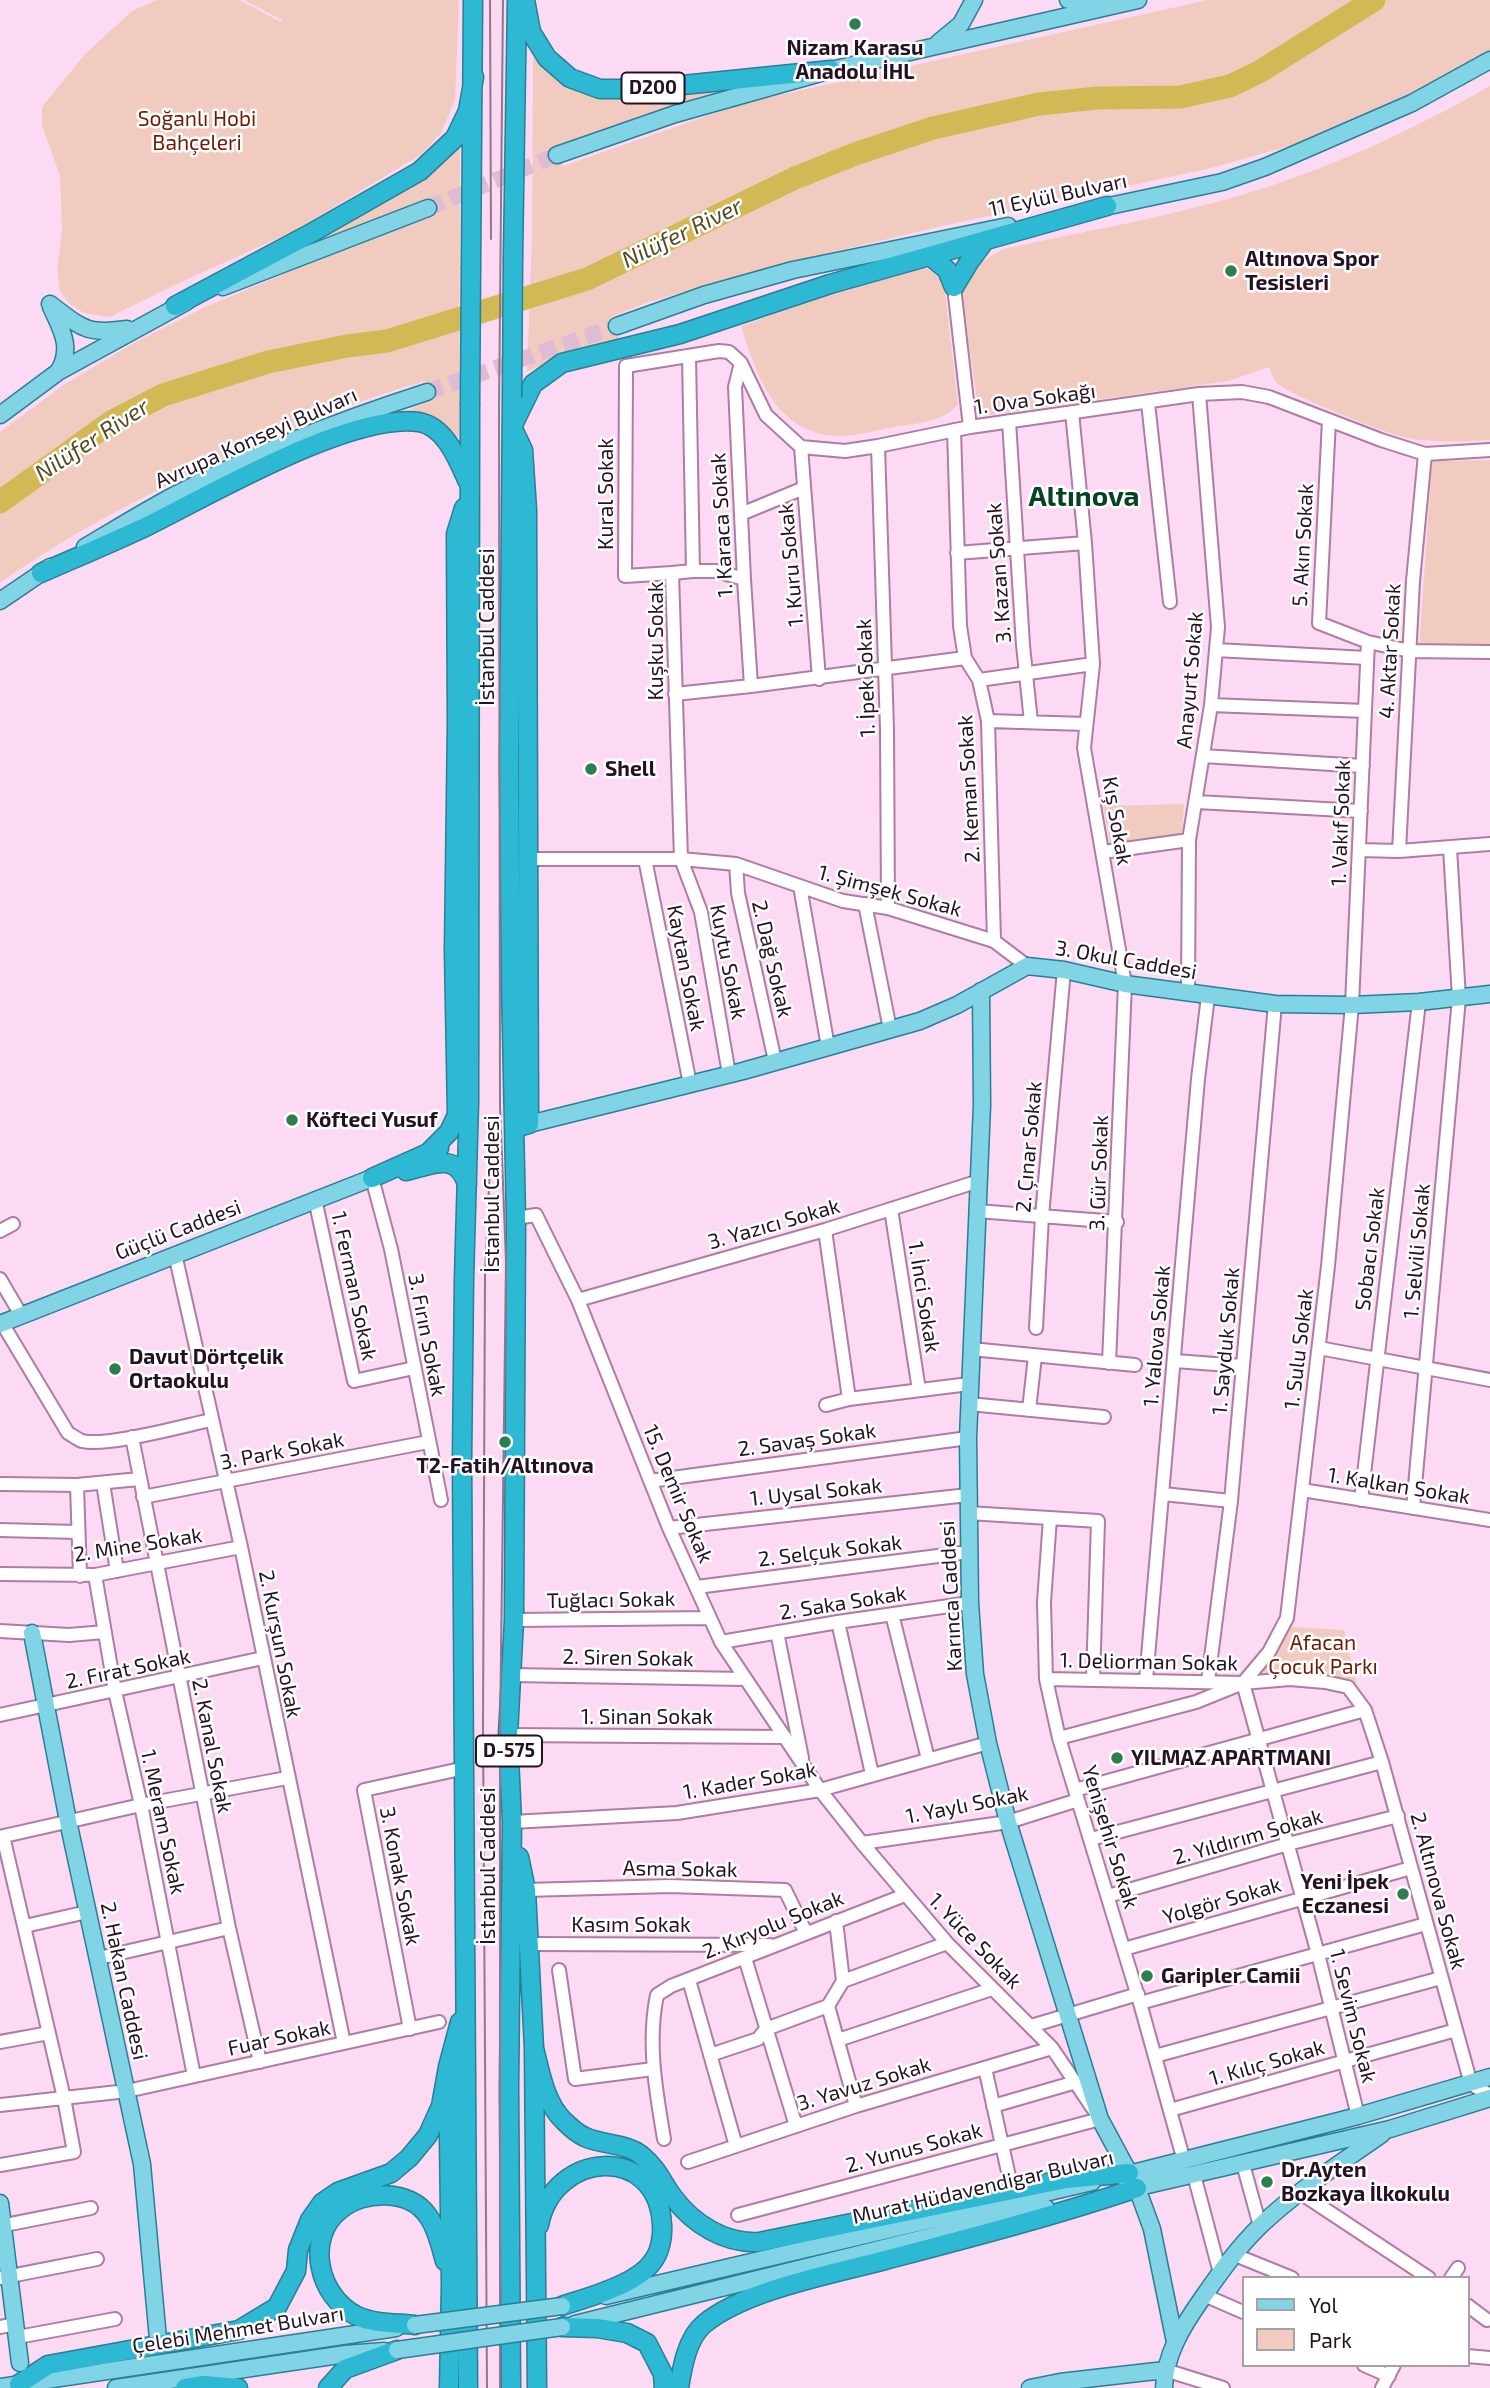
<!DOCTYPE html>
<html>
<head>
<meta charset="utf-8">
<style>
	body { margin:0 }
	#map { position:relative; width:1490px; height:2388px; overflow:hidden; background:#fddaf4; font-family:"Exo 2",sans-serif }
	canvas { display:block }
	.legend { position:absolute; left:1242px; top:2276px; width:228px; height:91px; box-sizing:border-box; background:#fff; border:2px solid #a8a0a6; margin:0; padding:9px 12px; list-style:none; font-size:21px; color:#251121 }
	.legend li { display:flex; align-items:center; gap:14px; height:35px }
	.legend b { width:35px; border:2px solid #a8a0a6 }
</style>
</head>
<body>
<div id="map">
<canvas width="1490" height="2388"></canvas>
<ul class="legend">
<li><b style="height:9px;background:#81d4e5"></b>Yol</li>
<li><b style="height:19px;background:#f2cbc0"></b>Park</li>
</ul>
</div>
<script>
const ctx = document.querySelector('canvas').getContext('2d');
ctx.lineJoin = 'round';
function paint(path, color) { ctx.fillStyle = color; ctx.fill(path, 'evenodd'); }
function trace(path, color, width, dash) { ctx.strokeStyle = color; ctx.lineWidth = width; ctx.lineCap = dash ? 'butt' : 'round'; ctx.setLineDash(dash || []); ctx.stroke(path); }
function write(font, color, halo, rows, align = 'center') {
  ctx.font = font + ' "Exo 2",sans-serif'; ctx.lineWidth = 5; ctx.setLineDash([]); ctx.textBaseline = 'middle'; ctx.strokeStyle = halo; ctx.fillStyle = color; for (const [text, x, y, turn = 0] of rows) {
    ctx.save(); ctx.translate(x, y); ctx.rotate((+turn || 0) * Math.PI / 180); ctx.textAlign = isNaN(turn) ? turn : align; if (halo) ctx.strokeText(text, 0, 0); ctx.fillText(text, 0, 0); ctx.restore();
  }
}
paint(new Path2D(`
	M157 0H239L281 22 282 20 244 0H459L455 100 441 133 422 154 292 232 181 282 110 317 84 313 70 304 60 291 57 270 62 231 60 176 42 125V107L85 54 132 11Z
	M1208 0H1490V51L1404 98 1293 145 1207 169 942 226 763 269 646 303 611 317 620 341C587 347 557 356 527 372L532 236 533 57 547 71 573 90 601 98 741 86 667 108 555 148 563 166 744 103Z
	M1490 86V440C1462 441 1432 444 1404 437 1383 432 1288 395 1276 382 1273 378 1271 371 1269 367L1229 381 989 415 979 413 962 297C967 268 979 262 1004 249 1100 228 1200 212 1293 178 1361 154 1427 122 1490 86Z
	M460 146 459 438C445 425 428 415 409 413L413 407 431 401 427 381C370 395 316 419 262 442 171 482 81 525 0 583V432L65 384 134 343 203 308 339 251 434 216 428 199 318 242 320 236C370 210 420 186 460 146Z
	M910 266C927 267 934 271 944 284L958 404C943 423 917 423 894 427 877 430 858 436 841 436 778 437 756 376 741 326Z
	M1490 460V649L1419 650 1432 461Z
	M1184 804 1182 832 1176 836 1110 845 1103 806Z
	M1292 1627 1344 1630 1357 1686 1265 1673 1261 1669Z`), '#f2cbc0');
trace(new Path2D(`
	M0 502 111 422 163 395 268 362 347 346 387 341 587 279 795 178 855 154 933 128 1039 104 1097 98 1180 97 1230 86 1259 72 1374 0`), '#d2b956', 23);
trace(new Path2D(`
	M428 208 557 155
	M427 392 617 326`), '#ddbcd4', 16, [16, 8]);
const minor = new Path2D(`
	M954 287 970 427
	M689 356 693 571 672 573 681 859 701 912 729 1074
	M1148 403 1170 602
	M1329 420 1319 623 1368 642 1410 651 1490 652
	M1009 421 1023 645 1031 722
	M954 430 960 626 965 658 979 680 988 721 994 941
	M878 446 887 729 888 908
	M801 447 819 679
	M741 514 804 488
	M957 553 1085 543
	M693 571H716L744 579
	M672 573 625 576 626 366 719 351 729 352 741 363 766 415 801 447 845 451 878 446 970 427 1199 394 1242 392 1269 397 1381 440 1425 454 1490 450
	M1216 650 1367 658
	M1093 664 1084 748 1125 984 1109 1363
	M979 680 1093 664 1085 543 1072 412
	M751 686 965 658
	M675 694 751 686 744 579 735 387 741 363
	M1211 705 1365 711
	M988 721 1086 724
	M1203 756 1363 766
	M1197 802 1361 811
	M1359 850 1399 851 1490 844
	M1399 851 1413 581 1425 454
	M1103 852 1189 840 1211 705 1218 627 1199 394
	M526 859H681L736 864 843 901 888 908 994 941 1027 966
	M645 859 690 1084
	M736 864 738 893 775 1061
	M800 886 828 1047
	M865 904 890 1029
	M1188 993 1189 840
	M372 1178 391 1249 441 1500
	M315 1199 354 1381 414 1368
	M891 1209 919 1390
	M977 1211 1117 1222
	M516 1218 536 1215 578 1300 669 1528 721 1642 820 1790 862 1843 947 1943 1052 2048 1100 2119 738 2215
	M825 1230 849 1399
	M0 1231 13 1224
	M175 1254 241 1547 344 2043
	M0 1279 21 1315
	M578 1300 825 1230 979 1181
	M2 1323 68 1433C72 1435 77 1439 82 1441 106 1447 183 1426 211 1420
	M1036 1328 1042 1216 1064 970
	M1319 1348 1490 1380
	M971 1349 1135 1365
	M1175 1361 1242 1366
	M969 1404 1104 1417
	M826 1405 849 1399 969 1384
	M1029 1410 1035 1356
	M132 1437 229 1928 260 2062
	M650 1481 968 1438
	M103 1483 117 1571
	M0 1484 77 1485 139 1479
	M77 1485 80 1576
	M1302 1490 1490 1520
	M1163 1494 1231 1501
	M143 1497 428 1442
	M1361 1500 1419 1002
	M1413 1508 1459 998 1450 848
	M968 1513 1098 1521 1093 1679
	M1050 1518 1044 1602 1046 1679 1059 1738 1140 2003 1184 2161
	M669 1528 968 1495
	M0 1530 78 1532
	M0 1574 95 1575 241 1547
	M95 1575 115 1691 141 1805 194 2076
	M697 1587 969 1552
	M892 1614 928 1759
	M514 1620 709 1618
	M838 1622 872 1774
	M0 1631 69 1635 105 1632
	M777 1632 802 1758
	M721 1642 838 1622 970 1603
	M511 1675 745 1679
	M1046 1679 1243 1683 1290 1679 1325 1682 1348 1687 1365 1710 1382 1762 1471 2084 1490 2095
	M1146 1680 1198 1079 1208 996
	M1208 1681 1231 1501 1275 1004
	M1243 1683 1318 1954 1358 2116
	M0 1715 263 1658
	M508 1735 785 1737
	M1059 1738 1196 1702 1243 1683 1269 1652 1287 1618 1328 1266 1352 1005 1368 642
	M1075 1790 1365 1710
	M512 1822 677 1813 820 1790 988 1743
	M0 1837 141 1805 287 1778
	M1091 1839 1382 1762
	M862 1843 1008 1822 1078 1800
	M526 1890 670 1886 785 1890 806 1933
	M1108 1896 1288 1844 1398 1816
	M836 1921 843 1981
	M25 1926 87 1912
	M529 1944 770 1945
	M1124 1949 1411 1868
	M99 1958 229 1928
	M745 1958 796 2126
	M559 1970 575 2079 653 2069
	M689 1980 736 2146
	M1140 2003 1426 1924
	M828 2006 856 2106
	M1031 2026 1138 1994
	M410 2029 364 1790 465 1768
	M838 2040 992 1989
	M0 2042 49 2033
	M710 2055 758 2039 766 2029 828 2006 843 1981 947 1943
	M1155 2056 1441 1978
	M985 2068 1012 2190
	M0 2105 127 2091 439 2022
	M993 2106 1076 2082
	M1170 2110 1456 2030
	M664 2139C656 2091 647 2043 657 1995L671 1986 905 1895
	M688 2162 856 2106 1052 2048
	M1243 2164 1260 2226
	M0 2165 74 2152 64 2098 3 1836
	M1194 2175 1220 2273
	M1299 2192 1429 2278
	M0 2226 91 2208
	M1235 2255 1292 2278
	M0 2278 97 2259
	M1451 2278 1458 2268
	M1204 2295 1243 2312
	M1467 2305 1487 2320
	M0 2327 15 2324
	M18 2337 115 2319
	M1467 2356 1490 2358
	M1364 2365 1389 2376
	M1165 2370 1223 2388
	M1382 2388 1394 2365`);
const major = new Path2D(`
	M1068 0 1105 1
	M938 43 961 24 974 0
	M557 155 675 114 831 70 1138 0
	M1095 209 1222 182 1265 167 1412 103 1490 60
	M223 287 428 208
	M50 304C82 328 86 335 127 329
	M51 307C62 330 73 349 58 372
	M617 326 704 295 793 270 1008 226
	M0 415 58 372 186 302
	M85 547C114 530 143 512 173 496 254 453 340 420 427 392
	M0 601 50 567
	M981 991 982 1105 968 1438 970 1603 975 1674 988 1743 1008 1822 1100 2119 1129 2173
	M529 1124 743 1071 920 1021 957 1005 1027 966 1064 970 1125 984 1275 1004 1352 1005 1419 1002 1490 994
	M0 1324 372 1178
	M32 1633 68 1821 142 2164 158 2339
	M1121 2176 1358 2116 1490 2077
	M1137 2188 1152 2229 1175 2342
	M1126 2190 1390 2129 1490 2098
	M0 2203 20 2363
	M606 2296 1092 2182
	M575 2324 1046 2208
	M0 2387 396 2328
	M116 2388 346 2354 384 2351
	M1030 2388 1060 2382 1165 2370
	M1164 2388C1165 2355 1182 2327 1201 2300 1219 2274 1238 2247 1261 2225 1298 2190 1341 2163 1382 2134`);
const highway = new Path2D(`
	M525 0 531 32 547 58 570 78 600 89H643L831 70
	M930 256 947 270 954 287
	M513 257 517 2
	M471 267 473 0
	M954 287 969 262 984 242
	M175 306 306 236 420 171 455 138 468 111 474 77
	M41 573C75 558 109 544 143 528 207 497 350 412 419 422 446 427 458 460 468 482
	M515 1128 529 1124 527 510 523 450 512 427 533 384 562 363 680 334 830 284 1107 206
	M429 1152 449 1132 457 1115 454 950 457 723 456 534 464 508
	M406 1171C432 1165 456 1151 467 1184
	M372 1178 439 1148
	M519 1857 526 1890 534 2048 537 2388
	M534 2048C540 2072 545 2103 564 2121 569 2126 578 2134 585 2137 602 2145 626 2143 641 2155 659 2170 661 2181 673 2197 693 2224 725 2244 759 2242L1066 2179 1129 2173
	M539 2225C553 2150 658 2143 662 2225 663 2236 660 2252 653 2261 637 2285 588 2297 562 2306
	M415 2325C397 2323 374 2324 357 2316 318 2297 304 2237 341 2209 364 2190 410 2189 428 2216 437 2228 441 2247 445 2261
	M562 2327 597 2328 627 2333 647 2343 663 2374 664 2388
	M19 2384 48 2365 239 2330 277 2307 296 2271 298 2250 310 2220 322 2203 338 2192 391 2173 409 2158 428 2135 441 2106 448 2067
	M185 2388 204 2385 238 2388
	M328 2388 345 2369 397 2350
	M449 2388 451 2285 448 2067 460 2022
	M468 2388 462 1460 464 1279 469 1102 470 405
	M511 2388 509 2086 512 1822 508 1735 514 1620 516 1218 511 982 509 765 512 398
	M679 2388C682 2368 687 2338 704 2324 745 2290 832 2274 885 2260 969 2238 1054 2216 1137 2188`);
trace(minor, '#b07ba4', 16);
trace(major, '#2a7e95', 19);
trace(highway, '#2a7e95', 21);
trace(minor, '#fff', 12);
trace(major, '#81d4e5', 16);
trace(highway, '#2db8d3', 18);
trace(new Path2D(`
	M490 0 491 239
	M487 2388 483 1724 485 1273 492 1121
	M500 2388V1734L506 1261 500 1105 499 407 503 0`), '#92778c', 2);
const majorBridge = new Path2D(`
	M415 2325 562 2306
	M397 2350 562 2327`);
const highwayBridge = new Path2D(`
	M512 398 513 257
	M470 405 471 267`);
trace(majorBridge, '#2a7e95', 19, []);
trace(highwayBridge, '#2a7e95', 21, []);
trace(majorBridge, '#81d4e5', 16);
trace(highwayBridge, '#2db8d3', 18);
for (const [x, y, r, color] of [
	[855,24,7,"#2c7e4f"],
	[1231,271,7,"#2c7e4f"],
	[591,769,7,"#2c7e4f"],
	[292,1120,7,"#2c7e4f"],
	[115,1369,7,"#2c7e4f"],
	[505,1442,7,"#2c7e4f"],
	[1117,1758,7,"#2c7e4f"],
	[1403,1894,7,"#2c7e4f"],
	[1147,1976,7,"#2c7e4f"],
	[1267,2182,7,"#2c7e4f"]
]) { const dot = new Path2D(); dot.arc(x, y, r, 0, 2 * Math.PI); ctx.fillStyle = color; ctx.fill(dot); trace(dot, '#fff', 2.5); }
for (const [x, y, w] of [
	[653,88,63],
	[509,1751,66]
]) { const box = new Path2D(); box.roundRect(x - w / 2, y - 15.5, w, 31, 5); ctx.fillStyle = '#fff'; ctx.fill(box); trace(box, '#251121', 2); }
write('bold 19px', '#251121', null, [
	["D200",653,88],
	["D-575",509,1751]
]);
write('bold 21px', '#251121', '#fff', [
	["Nizam Karasu",855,48,"center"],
	["Anadolu İHL",855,72,"center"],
	["Altınova Spor",1245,259],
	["Tesisleri",1245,283],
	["Shell",605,769],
	["Köfteci Yusuf",306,1120],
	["Davut Dörtçelik",129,1357],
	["Ortaokulu",129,1381],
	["T2-Fatih/Altınova",505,1466,"center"],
	["YILMAZ APARTMANI",1131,1758],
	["Yeni İpek",1389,1882,"right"],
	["Eczanesi",1389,1906,"right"],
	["Garipler Camii",1161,1976],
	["Dr.Ayten",1281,2170],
	["Bozkaya İlkokulu",1281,2194]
], 'left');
write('21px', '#6f1b04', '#fff', [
	["Soğanlı Hobi",197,119],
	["Bahçeleri",197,143],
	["Afacan",1323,1643],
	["Çocuk Parkı",1323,1667]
]);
write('21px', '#251121', '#fff', [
	["11 Eylül Bulvarı",1058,195,-12],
	["1. Ova Sokağı",1035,399,-8],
	["Avrupa Konseyi Bulvarı",256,438,-24],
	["Kural Sokak",606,494,-90],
	["1. Karaca Sokak",722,525,-93],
	["5. Akın Sokak",1303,545,-87],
	["1. Kuru Sokak",791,565,-95],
	["3. Kazan Sokak",999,573,-94],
	["İstanbul Caddesi",487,627,-90],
	["Kuşku Sokak",656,641,-90],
	["4. Aktar Sokak",1390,651,-87],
	["1. İpek Sokak",866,678,-92],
	["Anayurt Sokak",1190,680,-85],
	["2. Keman Sokak",969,789,-93],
	["Kış Sokak",1117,821,80],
	["1. Vakıf Sokak",1341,823,-88],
	["1. Şimşek Sokak",890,891,15],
	["2. Dağ Sokak",772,959,77],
	["3. Okul Caddesi",1126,960,10],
	["Kuytu Sokak",728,962,79],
	["Kaytan Sokak",686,968,79],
	["2. Çınar Sokak",1029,1147,-85],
	["3. Gür Sokak",1099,1173,-88],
	["İstanbul Caddesi",492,1194,-90],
	["3. Yazıcı Sokak",774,1224,-16],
	["Güçlü Caddesi",178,1230,-21],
	["Sobacı Sokak",1370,1249,-83],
	["1. Selvili Sokak",1417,1251,-85],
	["1. Ferman Sokak",354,1286,78],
	["1. İnci Sokak",924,1297,81],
	["3. Fırın Sokak",427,1335,79],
	["1. Yalova Sokak",1157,1336,-85],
	["1. Sayduk Sokak",1226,1341,-85],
	["1. Sulu Sokak",1299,1349,-83],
	["2. Savaş Sokak",807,1440,-8],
	["3. Park Sokak",282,1451,-11],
	["1. Kalkan Sokak",1399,1486,9],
	["1. Uysal Sokak",816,1492,-6],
	["15. Demir Sokak",678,1494,67],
	["2. Mine Sokak",138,1545,-9],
	["2. Selçuk Sokak",830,1551,-7],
	["Karınca Caddesi",951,1596,-93],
	["Tuğlacı Sokak",611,1600,-1],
	["2. Saka Sokak",843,1603,-9],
	["2. Kurşun Sokak",280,1644,79],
	["2. Siren Sokak",628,1658,1],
	["1. Deliorman Sokak",1149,1662,1],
	["2. Fırat Sokak",128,1669,-12],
	["1. Sinan Sokak",647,1717],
	["2. Kanal Sokak",212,1746,79],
	["1. Kader Sokak",750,1781,-10],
	["1. Yaylı Sokak",967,1805,-11],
	["1. Meram Sokak",163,1822,78],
	["Yenişehir Sokak",1110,1837,73],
	["2. Yıldırım Sokak",1248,1837,-16],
	["İstanbul Caddesi",488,1866,-90],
	["Asma Sokak",680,1869,1],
	["3. Konak Sokak",400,1876,79],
	["2. Altınova Sokak",1438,1891,75],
	["Yolgör Sokak",1222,1901,-16],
	["Kasım Sokak",631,1925],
	["2. Kıryolu Sokak",773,1925,-22],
	["1. Yüce Sokak",975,1941,46],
	["2. Hakan Caddesi",124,1981,78],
	["1. Sevim Sokak",1353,2016,76],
	["Fuar Sokak",279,2038,-12],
	["1. Kılıç Sokak",1267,2063,-16],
	["3. Yavuz Sokak",864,2084,-17],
	["2. Yunus Sokak",914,2148,-15],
	["Murat Hüdavendigar Bulvarı",983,2187,-13],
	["Çelebi Mehmet Bulvarı",238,2330,-9]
]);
write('italic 23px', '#544a20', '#fff', [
	["Nilüfer River",682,233,-26],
	["Nilüfer River",92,440,-33]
]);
write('bold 28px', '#044324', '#fff', [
	["Altınova",1084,497]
]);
</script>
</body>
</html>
